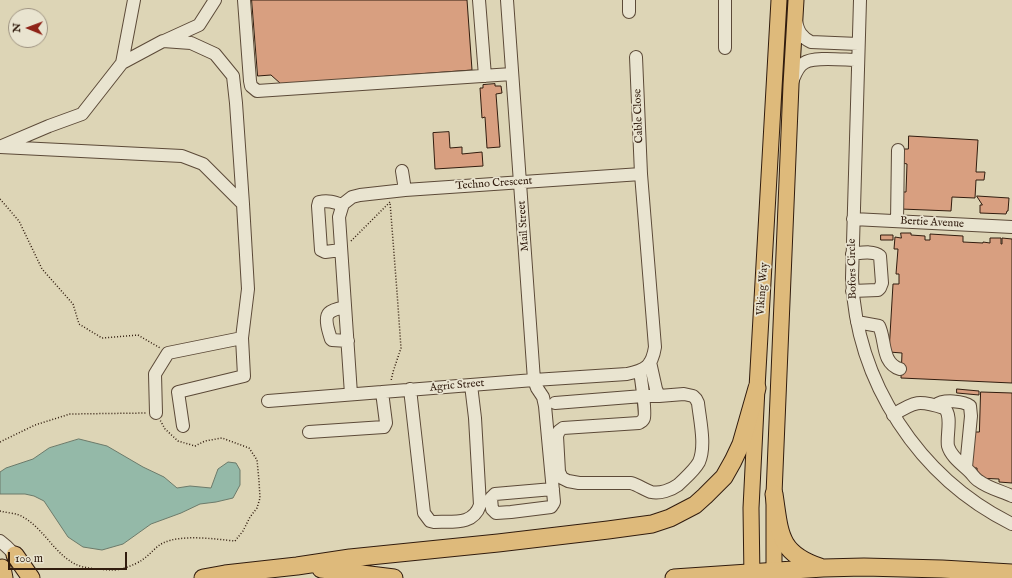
<!DOCTYPE html>
<html>
<head>
<meta charset="utf-8">
<style>
	body { margin:0 }
	#map { position:relative; width:1012px; height:578px; overflow:hidden; background:#ddd5b6; font-family:"IM FELL English",serif }
	canvas { display:block }
	.north { position:absolute; left:8px; top:8px; width:40px; height:40px; box-sizing:border-box; background:#e9e4d0; border:1px solid #9f9482; border-radius:50%; rotate:271deg; font-size:11px; font-weight:700; line-height:16px; text-align:center; color:#311c0e }
	.north::after { content:''; display:block; margin:auto; width:14px; height:18px; background:#8f2418; clip-path:polygon(50% 0,100% 100%,50% 72%,0 100%) }
	.scale { position:absolute; left:8px; top:552px; width:119px; height:18px; box-sizing:border-box; border:2px solid #311c0e; border-top:0; padding-left:5px; font-size:12px; line-height:14px; white-space:nowrap; color:#311c0e; -webkit-text-stroke:3px #e9e4d0; paint-order:stroke }
</style>
</head>
<body>
<div id="map">
<canvas width="1012" height="578"></canvas>
<div class="north">N</div>
<div class="scale">100 m</div>
</div>
<script>
const ctx = document.querySelector('canvas').getContext('2d');
ctx.lineJoin = 'round';
function paint(path, color) { ctx.fillStyle = color; ctx.fill(path, 'evenodd'); }
function trace(path, color, width, dash) { ctx.strokeStyle = color; ctx.lineWidth = width; ctx.lineCap = dash ? 'butt' : 'round'; ctx.setLineDash(dash || []); ctx.stroke(path); }
function write(font, color, halo, rows, align = 'center') {
  ctx.font = font + ' "IM FELL English",serif'; ctx.lineWidth = 3.5; ctx.setLineDash([]); ctx.textBaseline = 'middle'; ctx.strokeStyle = halo; ctx.fillStyle = color; for (const [text, x, y, turn = 0] of rows) {
    ctx.save(); ctx.translate(x, y); ctx.rotate((+turn || 0) * Math.PI / 180); ctx.textAlign = isNaN(turn) ? turn : align; if (halo) ctx.strokeText(text, 0, 0); ctx.fillText(text, 0, 0); ctx.restore();
  }
}
const water = new Path2D(`
	M79 439 107 446 143 467 164 477 177 488 190 486 211 488 218 469 228 462 236 463 240 470V485L233 498 216 502 200 504 181 513 151 524 123 544 102 550 83 547 68 537 44 501 34 496 25 494H0V472L6 468 33 459 49 448Z`);
paint(water, '#94b9a8');
trace(water, '#6c7a6a', 1);
const building = new Path2D(`
	M252 0H467L472 70 281 84 271 75 258 76Z
	M495 84V86H501L502 93 496 94 500 147 487 148 485 117 482 118 480 88H483V85Z
	M449 132 450 148 462 147V154L482 152 483 166 435 169 433 133Z
	M909 136 978 140 976 172H985L984 180H976L975 198 952 197 951 211 901 209V192H906L907 164 903 163 904 149H908Z
	M977 196 1009 198 1008 211H1007L1006 214 980 213V205H982Z
	M901 233H911V235L925 236V240H930V234L963 236V242L983 243V242L990 243V238H1001V244H1002V238L1012 239V383L901 378 902 353 889 352 893 284H899V274H896L898 249H894L895 237 901 238Z
	M881 235H893V240H881Z
	M957 389 979 391V395L957 393Z
	M981 392 1012 393V483L999 482V479L977 478V468H972L973 432H979Z`);
paint(building, '#d89f80');
trace(building, '#311c0e', 1);
const minor = new Path2D(`
	M244 0 250 81 251 86 257 91 512 74
	M479 0 485 76
	M507 0 534 380 537 388 543 397 545 406 554 502 553 504 551 507 511 512 496 513 492 509 491 498 495 494 553 489
	M629 0V12
	M860 0 852 278C856 382 919 478 1012 524
	M796 21C798 31 801 37 811 42L858 44
	M164 41 199 25 215 0
	M725 48V0
	M122 63 163 41 191 43 215 54 233 76 236 103 243 204
	M792 82C795 75 797 67 804 63 813 56 845 60 857 60
	M2 146 49 126 82 114 122 63 134 0
	M0 147 182 156 203 164 243 204 248 289 242 338 168 353 155 374 156 413
	M402 171 405 190
	M853 219 1012 227
	M897 221 898 150
	M341 250 325 252 321 250 318 206 319 202C328 200 334 202 342 205
	M852 254C861 253 873 250 880 256L882 283 880 288 878 290 852 291
	M345 307C340 308 333 309 329 313 324 318 329 333 331 339L332 340 348 341
	M857 322 879 326C886 340 881 363 900 369
	M650 362 656 389 659 396
	M410 389 424 513 430 521 434 522C452 521 473 526 480 505L475 418 471 385
	M351 394 339 217 342 207 343 204 352 197 360 195 405 190 641 174
	M268 401 534 380 627 374C646 370 652 366 655 347L641 174 636 57
	M555 403 643 396H659L684 394 693 396 696 399 698 403C700 421 706 446 699 462 694 471 685 478 678 485 671 490 660 494 651 492 645 490 638 485 631 483H579L568 481 562 478 559 472 557 436 559 431 563 428 639 423C642 421 643 421 644 418 646 414 641 378 640 371
	M936 405C943 399 964 401 970 406L971 416 966 467
	M893 415C915 401 919 400 944 408 953 415 946 436 948 446 951 457 963 465 970 472 973 475 975 479 979 481 988 488 1001 491 1012 496
	M183 426 178 392 244 376 242 338
	M309 432 384 427 386 423 382 392
	M0 541C8 547 14 553 19 562`);
const major = new Path2D(`
	M752 578 751 508 757 388 779 0
	M774 578V494L791 85 796 0`);
const highway = new Path2D(`
	M774 494C780 533 778 553 820 567
	M15 555 31 578
	M2 568 4 578
	M321 569 394 578
	M203 578 225 574 297 566 350 558 498 543 608 530 652 524 670 518 695 505 705 496 724 477 733 461 741 444 757 388
	M674 578 823 568 864 567 942 569 1012 573`);
trace(minor, '#5c4a38', 14);
trace(major, '#311c0e', 17);
trace(highway, '#311c0e', 19);
trace(new Path2D(`
	M0 199 19 221 42 269 73 304 79 324 102 338 138 335 160 348
	M351 241 390 202 397 292 401 348 393 372 391 381
	M0 442 35 425 70 414 146 413
	M0 511C7 513 17 513 23 517 44 529 54 553 75 564 85 569 99 569 111 570 119 571 135 565 142 560 150 555 155 547 163 543 182 534 215 539 235 541L243 531 250 517 257 508 260 498 259 481 257 460 249 448 222 438 205 441 195 446 178 441 165 429 160 420`), '#311c0e', 1.5, [1, 2]);
trace(minor, '#e9e4d0', 12);
trace(major, '#deba7b', 15);
trace(highway, '#deba7b', 17);
write('11px', '#311c0e', '#e9e4d0', [
	["Cable Close",639,116,-92],
	["Techno Crescent",494,184,-4],
	["Bertie Avenue",932,223,3],
	["Mail Street",524,226,-94],
	["Bofors Circle",853,269,-91],
	["Viking Way",763,289,-86],
	["Agric Street",457,386,-5]
]);
</script>
</body>
</html>
